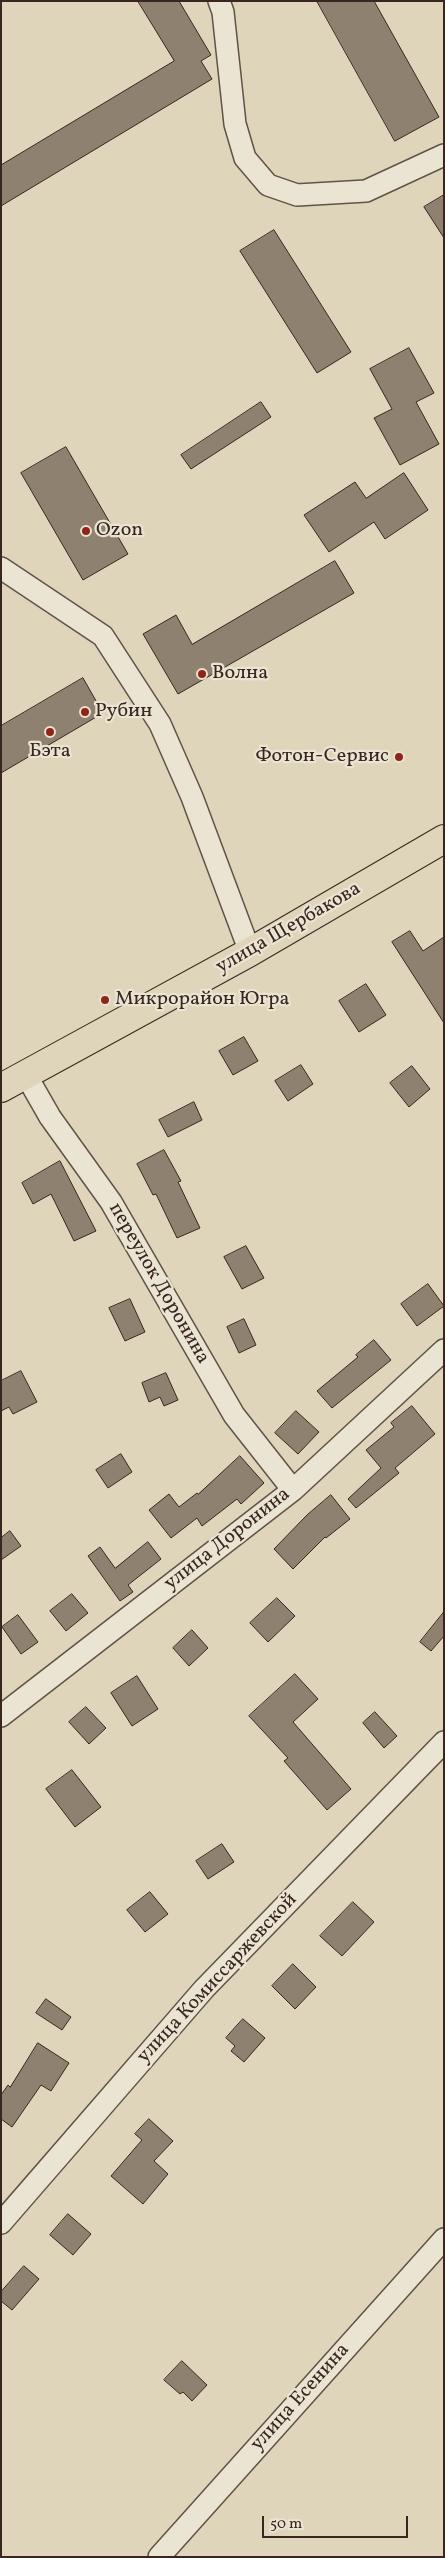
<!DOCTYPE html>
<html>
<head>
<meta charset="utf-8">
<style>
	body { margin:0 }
	#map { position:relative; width:445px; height:2558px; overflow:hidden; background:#ded5ba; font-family:Vollkorn,serif }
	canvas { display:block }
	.frame { position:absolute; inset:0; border:2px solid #392620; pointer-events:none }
	.scale { position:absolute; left:262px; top:2516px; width:146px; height:22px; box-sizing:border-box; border:2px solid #392620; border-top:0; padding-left:6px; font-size:15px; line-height:18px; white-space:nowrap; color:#392620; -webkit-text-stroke:4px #eae4d2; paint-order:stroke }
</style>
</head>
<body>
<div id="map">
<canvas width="445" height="2558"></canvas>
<div class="frame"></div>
<div class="scale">50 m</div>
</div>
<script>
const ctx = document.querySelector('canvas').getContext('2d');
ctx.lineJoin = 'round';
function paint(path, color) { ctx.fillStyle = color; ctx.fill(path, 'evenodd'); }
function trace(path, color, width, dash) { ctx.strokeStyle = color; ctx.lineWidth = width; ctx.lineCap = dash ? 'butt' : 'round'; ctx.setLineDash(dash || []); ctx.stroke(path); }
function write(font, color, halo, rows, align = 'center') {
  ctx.font = font + ' Vollkorn,serif'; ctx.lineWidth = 4.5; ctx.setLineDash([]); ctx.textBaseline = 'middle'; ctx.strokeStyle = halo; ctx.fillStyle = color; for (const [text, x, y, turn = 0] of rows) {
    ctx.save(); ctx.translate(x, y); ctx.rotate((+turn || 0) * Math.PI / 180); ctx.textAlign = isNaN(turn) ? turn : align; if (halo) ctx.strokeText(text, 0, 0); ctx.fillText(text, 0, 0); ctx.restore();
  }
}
const building = new Path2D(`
	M138 1H179L211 55 201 61 212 79 1 206V165L174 61Z
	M317 1H374L439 117 395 141Z
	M444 195V238L424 207Z
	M274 230 351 352 317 373 240 251Z
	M409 348 434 393 416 402 439 444 400 465 374 418 392 409 370 369Z
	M261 402 271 417 191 469 181 455Z
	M66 447 128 554 83 580 21 473Z
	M404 473 428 510 385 539 374 522 329 552 304 515 355 482 366 498Z
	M335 561 354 593 178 694 143 634 176 615 192 644Z
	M83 678 103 713 1 773V726Z
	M410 931 423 951 444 937V1023L392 942Z
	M366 984 386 1015 359 1032 339 1001Z
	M244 1037 258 1061 233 1075 219 1051Z
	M301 1065 313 1084 288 1101 275 1081Z
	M412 1066 430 1089 409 1107 390 1083Z
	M194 1102 202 1120 168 1137 159 1120Z
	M164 1150 181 1181 178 1182 200 1228 177 1238 156 1194 153 1195 137 1164Z
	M60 1161 96 1231 74 1241 51 1194 33 1204 22 1183Z
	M246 1246 264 1278 242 1289 224 1257Z
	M428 1284 444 1306 417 1326 401 1304Z
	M130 1299 145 1332 125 1341 109 1308Z
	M244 1319 256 1345 239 1353 227 1327Z
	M374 1340 391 1360 332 1408 317 1391 358 1357 356 1355Z
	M21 1371 37 1402 13 1414 9 1407 1 1411V1381Z
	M166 1373 178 1400 164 1406 160 1397 149 1402 142 1383Z
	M412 1406 435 1434 395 1468 399 1473 356 1508 348 1499 381 1468 366 1450 394 1427 391 1423Z
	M296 1411 319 1432 298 1454 275 1433Z
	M121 1454 132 1472 108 1488 96 1470Z
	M240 1456 264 1483 241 1504 237 1499 202 1526 197 1518 171 1538 149 1510 169 1494 179 1507 197 1493 198 1494Z
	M331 1495 350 1519 326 1538 325 1537 293 1569 274 1549 307 1515Z
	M10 1531 21 1546 1 1560V1538Z
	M148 1542 161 1559 128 1585 133 1592 120 1601 88 1556 100 1547 115 1568Z
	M72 1594 88 1613 66 1631 50 1611Z
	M277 1598 295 1616 268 1642 250 1623Z
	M444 1612V1636L431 1651 420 1642Z
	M18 1615 38 1642 21 1654 2 1627Z
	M192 1630 208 1648 189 1666 173 1648Z
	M295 1674 318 1699 293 1722 351 1789 327 1810 284 1761 288 1758 249 1716Z
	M137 1676 158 1709 132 1726 111 1693Z
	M86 1707 106 1728 89 1744 69 1722Z
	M375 1712 397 1736 384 1748 363 1723Z
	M72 1770 101 1807 75 1827 46 1789Z
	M222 1844 234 1862 208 1879 196 1861Z
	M150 1892 168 1914 145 1932 127 1910Z
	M353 1902 374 1922 342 1956 320 1936Z
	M293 1964 316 1987 295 2009 272 1986Z
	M46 1999 71 2017 62 2030 36 2013Z
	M243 2019 265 2038 244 2062 231 2051 235 2046 226 2038Z
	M38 2043 69 2063 51 2091 41 2085 12 2127 1 2119V2095L8 2085 10 2087Z
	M149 2119 173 2141 154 2161 168 2174 143 2204 111 2176 142 2140 135 2134Z
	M68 2214 91 2234 73 2255 50 2235Z
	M24 2266 39 2279 12 2310 1 2301V2292Z
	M182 2361 207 2385 192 2401 183 2392 180 2394 164 2380Z`);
paint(building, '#8f8170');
trace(building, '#392620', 1);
const minor = new Path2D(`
	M219 1 223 12 235 124 245 158 268 185 297 195 366 191 444 155
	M1 568 103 636 160 724 192 797 250 952
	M26 1075 50 1117 111 1202 234 1415 293 1490
	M1 1716 293 1490 444 1350
	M1 2223 204 1989 444 1742
	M159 2557 444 2239`);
const primary = new Path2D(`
	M1 1088 250 952 444 839`);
trace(minor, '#625246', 24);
trace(primary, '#392620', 30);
trace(minor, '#eae4d2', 21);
trace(primary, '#ded5ba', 28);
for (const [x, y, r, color] of [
	[86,531,5,"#8f2418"],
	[202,674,5,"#8f2418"],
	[85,712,5,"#8f2418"],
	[50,732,5,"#8f2418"],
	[399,757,5,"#8f2418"],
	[105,1000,5,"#8f2418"]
]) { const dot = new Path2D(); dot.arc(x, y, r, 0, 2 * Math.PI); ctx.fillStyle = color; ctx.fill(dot); trace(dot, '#eae4d2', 2); }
write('20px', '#392620', '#eae4d2', [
	["Ozon",96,531],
	["Волна",212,674],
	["Рубин",95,712],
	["Бэта",50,752,"center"],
	["Фотон-Сервис",389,757,"right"],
	["Микрорайон Югра",115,1000]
], 'left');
write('20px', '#392620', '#eae4d2', [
	["улица Щербакова",289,929,-30],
	["переулок Доронина",158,1284,60],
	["улица Доронина",228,1540,-38],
	["улица Комиссаржевской",218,1979,-47],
	["улица Есенина",301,2398,-48]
]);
</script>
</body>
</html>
